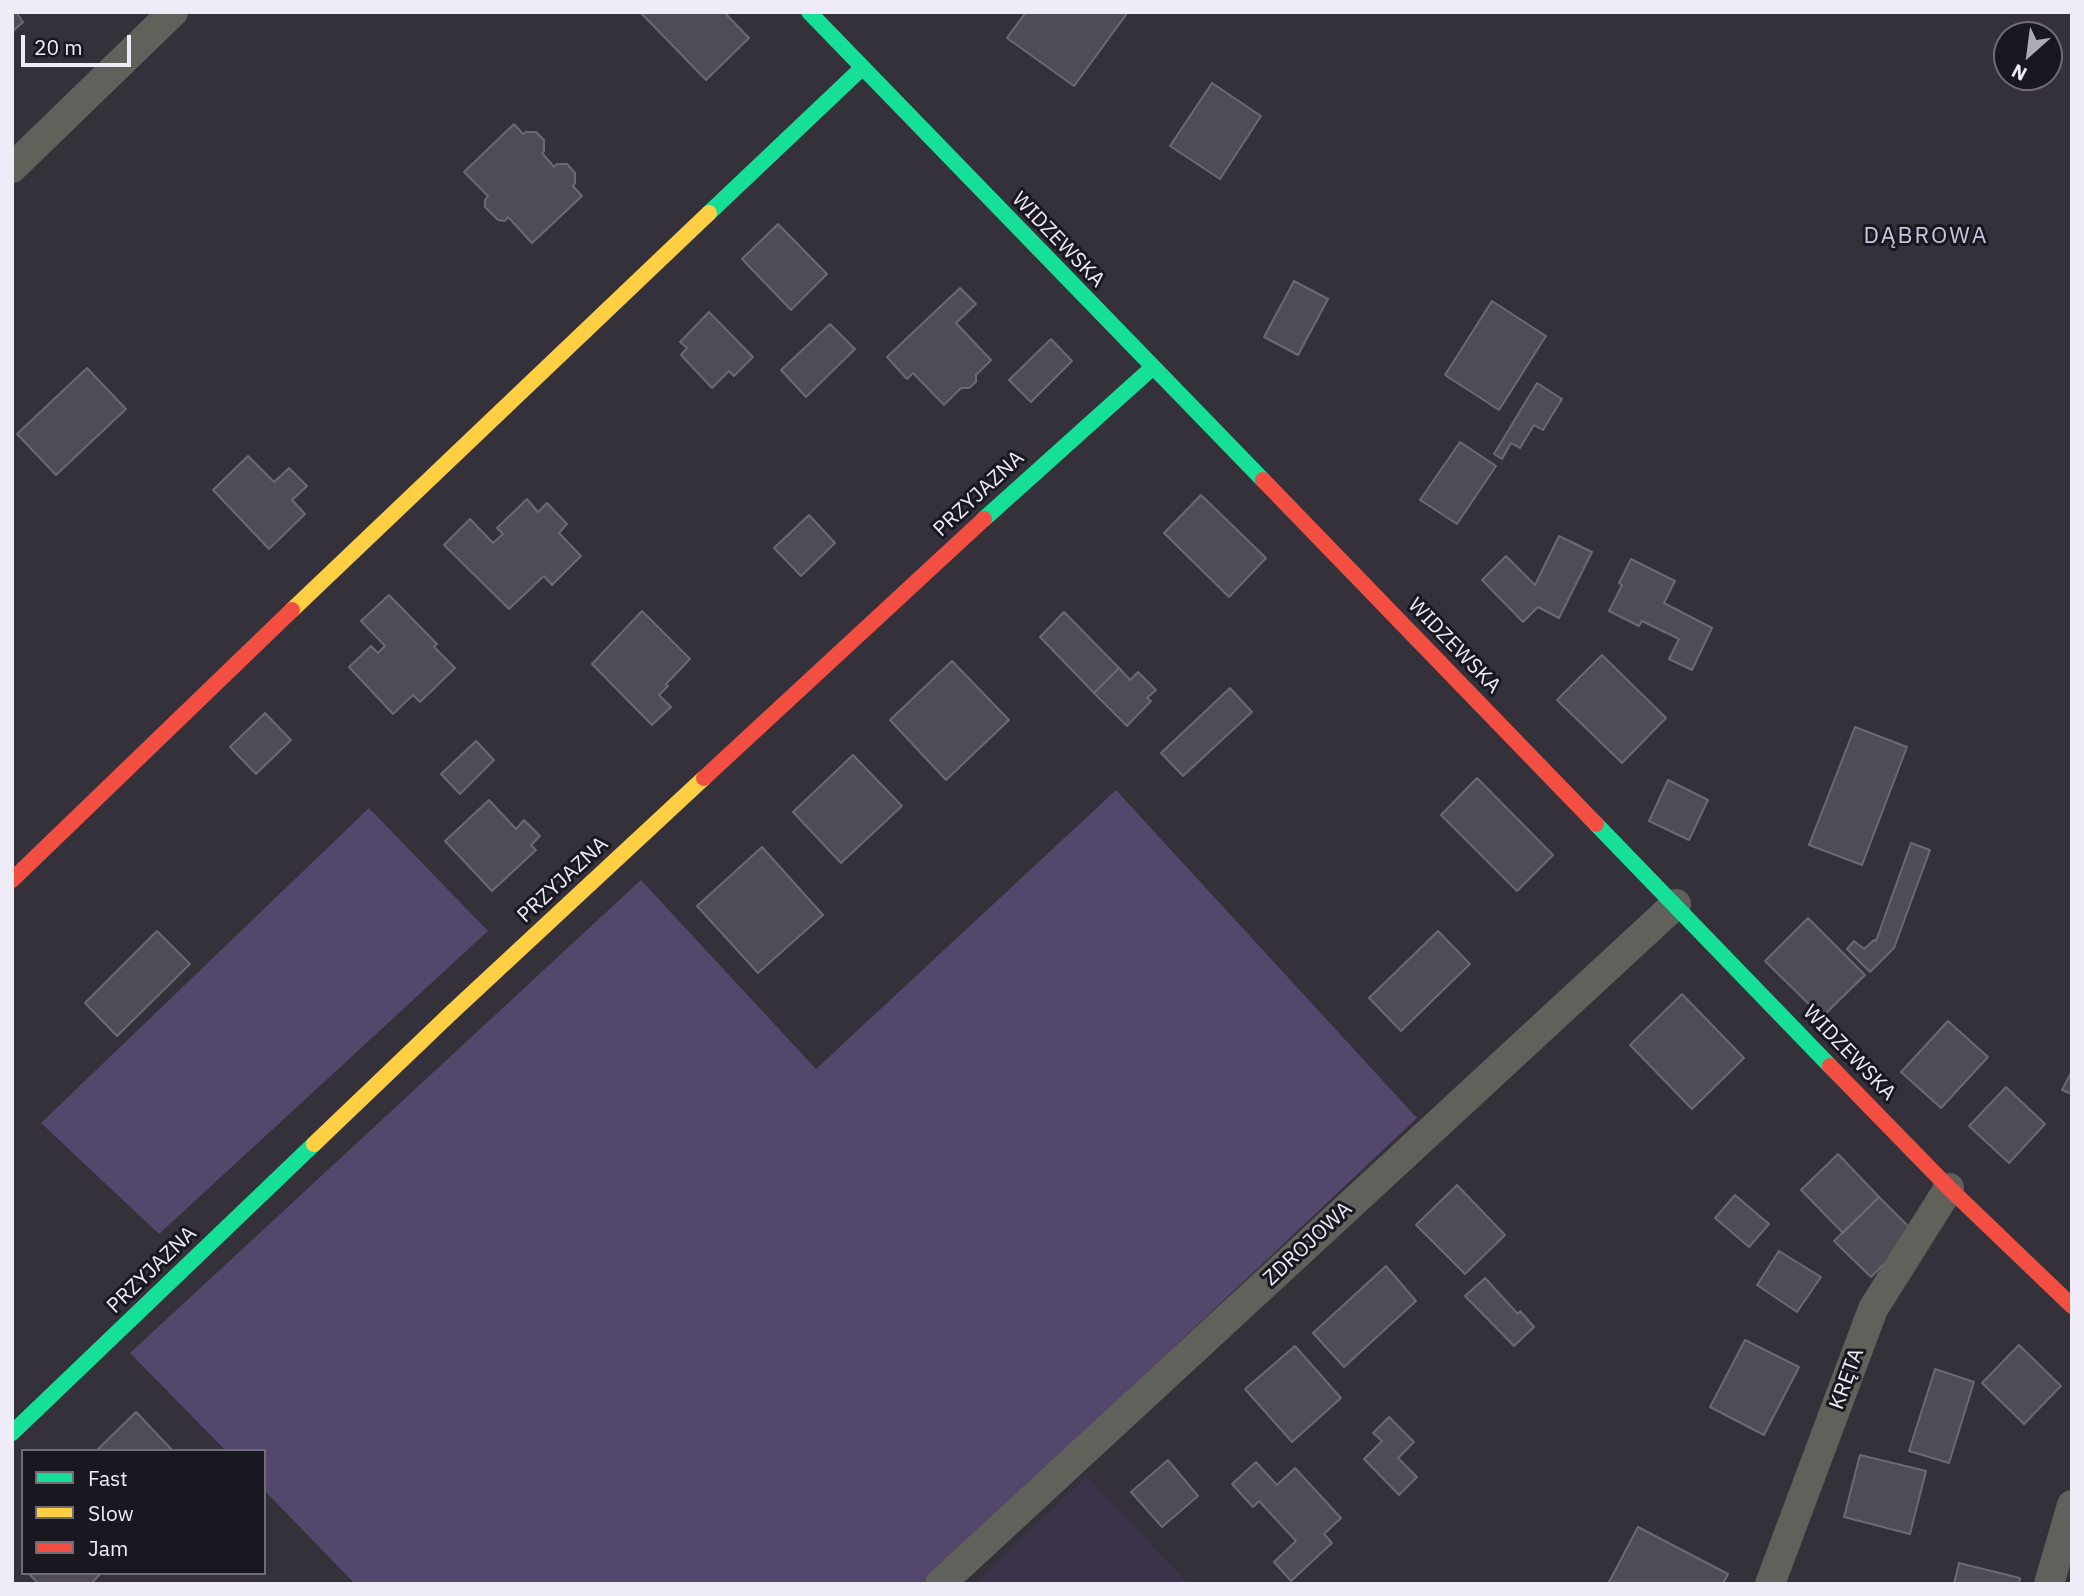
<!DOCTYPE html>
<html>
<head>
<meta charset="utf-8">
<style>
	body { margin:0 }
	#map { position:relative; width:2084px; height:1596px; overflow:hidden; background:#34313b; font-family:"IBM Plex Sans",sans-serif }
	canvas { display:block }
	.frame { position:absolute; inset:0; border:14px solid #efecf8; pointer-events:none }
	.legend { position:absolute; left:21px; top:1449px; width:245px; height:126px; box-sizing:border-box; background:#19171f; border:2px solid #6f6c76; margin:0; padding:9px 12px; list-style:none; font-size:21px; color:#efecf8 }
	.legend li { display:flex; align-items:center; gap:14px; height:35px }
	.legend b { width:35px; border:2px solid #6f6c76 }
	.north { position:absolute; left:1993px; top:21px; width:70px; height:70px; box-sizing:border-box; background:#19171f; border:2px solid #6f6c76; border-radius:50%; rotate:208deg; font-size:19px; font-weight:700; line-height:28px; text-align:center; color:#efecf8 }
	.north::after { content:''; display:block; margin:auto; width:24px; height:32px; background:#aeabb6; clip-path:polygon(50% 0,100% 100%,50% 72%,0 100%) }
	.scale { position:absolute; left:21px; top:35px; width:110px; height:32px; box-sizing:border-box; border:4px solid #efecf8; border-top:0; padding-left:9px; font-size:21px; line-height:24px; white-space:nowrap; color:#efecf8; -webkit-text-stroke:5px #19171f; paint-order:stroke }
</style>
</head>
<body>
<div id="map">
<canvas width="2084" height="1596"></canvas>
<div class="frame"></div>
<ul class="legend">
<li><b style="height:9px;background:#16e098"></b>Fast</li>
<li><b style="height:9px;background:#ffcf43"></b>Slow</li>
<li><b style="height:9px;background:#f24e42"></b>Jam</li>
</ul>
<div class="north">N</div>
<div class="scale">20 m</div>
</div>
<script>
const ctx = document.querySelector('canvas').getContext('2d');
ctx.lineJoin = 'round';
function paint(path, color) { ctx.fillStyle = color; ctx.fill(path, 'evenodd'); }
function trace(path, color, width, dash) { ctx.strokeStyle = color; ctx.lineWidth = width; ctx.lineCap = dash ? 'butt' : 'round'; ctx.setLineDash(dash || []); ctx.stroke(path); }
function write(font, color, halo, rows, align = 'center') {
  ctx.font = font + ' "IBM Plex Sans",sans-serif'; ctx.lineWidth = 6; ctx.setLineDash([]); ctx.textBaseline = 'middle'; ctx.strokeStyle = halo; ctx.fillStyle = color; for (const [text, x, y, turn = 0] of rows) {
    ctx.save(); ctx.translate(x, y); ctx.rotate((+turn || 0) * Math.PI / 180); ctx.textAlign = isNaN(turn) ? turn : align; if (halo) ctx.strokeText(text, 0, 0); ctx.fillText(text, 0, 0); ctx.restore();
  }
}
paint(new Path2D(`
	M1087 1476 1188 1584H974Z`), '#3a3349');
paint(new Path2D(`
	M1116 790 1417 1118 923 1584H355L264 1490V1451H226L130 1353 641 880 816 1069Z
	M369 808 488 931 159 1234 41 1123Z`), '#53476b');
const building = new Path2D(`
	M12 12H16L23 22 12 32Z
	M640 12H724L749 38 706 80Z
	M1026 12H1128L1074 86 1007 38Z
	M1212 83 1261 116 1220 179 1170 146Z
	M514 124 523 134 526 132H536L544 140V151L542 153 554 167 557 164H567L575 173V183L573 186 582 196 532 243 508 217 505 221 498 220 485 207V200L488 196 464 172Z
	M778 224 827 274 791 310 742 259Z
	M1294 281 1328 299 1298 355 1264 337Z
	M960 288 976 304 956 323 991 360 976 375V382L969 388H961L944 405 913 373 907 379 887 357Z
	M1492 301 1546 336 1499 410 1445 375Z
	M709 312 753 357 734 376 729 371 712 388 681 355 687 348 680 342Z
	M830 324 855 349 806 397 781 370Z
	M1051 339 1072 361 1031 402 1009 380Z
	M87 368 126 409 56 475 17 434Z
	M1537 383 1562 399 1543 430 1534 425 1520 448 1511 443 1502 459 1494 454Z
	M1460 442 1496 466 1457 524 1420 500Z
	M248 456 274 482 289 468 307 486 292 500 305 514 269 549 213 490Z
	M1201 495 1266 558 1229 597 1164 533Z
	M527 499 538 512 547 503 567 524 559 533 581 556 552 585 544 576 509 609 444 545 470 519 493 543 503 534 497 528Z
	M809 515 835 543 801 576 774 548Z
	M1559 536 1592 552 1559 618 1538 607 1523 622 1482 580 1506 556 1535 585Z
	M1631 559 1675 581 1664 603 1712 628 1692 670 1669 659 1679 639 1642 621 1639 626 1609 611 1622 585 1619 583Z
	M389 595 437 644 434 647 455 668 420 702 413 695 393 714 349 667 371 646 378 653 385 646 361 621Z
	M642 611 690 659 666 684 668 686 659 695 671 707 652 725 592 664Z
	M1064 612 1119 668 1094 693 1040 637Z
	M1602 655 1666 718 1622 763 1557 700Z
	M952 661 1009 720 946 780 890 720Z
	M1119 668 1130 680 1138 672 1156 690 1147 698 1151 701 1127 726 1094 693Z
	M1230 688 1252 712 1183 776 1161 753Z
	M265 713 291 740 256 774 230 747Z
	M1855 727 1907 747 1862 865 1809 845Z
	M476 741 494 760 460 794 441 774Z
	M853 755 902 806 841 863 793 812Z
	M1477 778 1553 855 1517 891 1441 815Z
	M1668 780 1708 800 1689 840 1649 821Z
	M489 800 516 829 524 820 540 836 531 845 536 850 492 891 445 841Z
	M1911 843 1930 850 1894 948 1870 972 1847 949 1854 941 1864 949 1874 940 1876 941Z
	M762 847 823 915 758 973 697 906Z
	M1808 918 1865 975 1822 1017 1765 961Z
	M157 931 190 964 117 1036 85 1003Z
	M1438 931 1470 964 1401 1031 1369 998Z
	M1682 994 1744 1058 1692 1109 1630 1045Z
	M1948 1021 1988 1057 1941 1108 1901 1072Z
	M2072 1071V1094L2062 1090Z
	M2006 1087 2045 1124 2009 1163 1969 1126Z
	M1838 1154 1879 1197 1843 1233 1801 1190Z
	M1457 1185 1505 1235 1465 1274 1416 1225Z
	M1735 1195 1769 1224 1749 1247 1715 1218Z
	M1879 1197 1915 1233 1871 1277 1834 1241Z
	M1779 1251 1821 1277 1797 1312 1757 1285Z
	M1386 1266 1416 1301 1344 1367 1313 1333Z
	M1485 1278 1518 1314 1520 1311 1534 1327 1514 1346 1465 1296Z
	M1745 1340 1799 1367 1764 1435 1710 1407Z
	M2019 1345 2061 1386 2024 1424 1982 1383Z
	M1295 1346 1341 1398 1292 1442 1245 1389Z
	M1935 1369 1974 1382 1949 1463 1909 1451Z
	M136 1412 173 1451H96Z
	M1389 1417 1414 1442 1398 1458 1417 1477 1399 1495 1364 1459 1382 1441 1373 1433Z
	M1860 1455 1926 1471 1910 1534 1844 1517Z
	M1168 1460 1198 1496 1162 1527 1131 1492Z
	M1256 1462 1277 1485 1295 1468 1341 1518 1324 1534 1332 1543 1291 1581 1274 1562 1296 1541 1259 1501 1253 1507 1232 1484Z
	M1638 1527 1728 1574 1723 1584H1608Z
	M1959 1563 2020 1578 2019 1584H1954Z
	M28 1573H101L91 1584H39Z`);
paint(building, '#4f4c56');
trace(building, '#6b6971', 2);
trace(new Path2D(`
	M12 168 173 12
	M940 1584 1676 904
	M1770 1584 1873 1309 1949 1188
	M2049 1584 2072 1505`), '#60615a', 30);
trace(new Path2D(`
	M809 12 1263 480
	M709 213 862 68
	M984 519 1152 368
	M1596 824 1830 1066
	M12 1433 314 1144`), '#16e098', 16);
trace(new Path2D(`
	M292 610 709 213
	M314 1144 450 1014 704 778`), '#ffcf43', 16);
trace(new Path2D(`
	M1263 480 1596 824
	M704 778 984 519
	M12 880 292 610
	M1830 1066 1949 1188 2072 1306`), '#f24e42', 16);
write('21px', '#efecf8', '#19171f', [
	["WIDZEWSKA",1058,240,46],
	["PRZYJAZNA",979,494,-43],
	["WIDZEWSKA",1454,646,46],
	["PRZYJAZNA",563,880,-43],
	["WIDZEWSKA",1849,1053,46],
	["ZDROJOWA",1308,1244,-43],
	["PRZYJAZNA",152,1270,-44],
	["KRĘTA",1847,1379,-70]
]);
ctx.letterSpacing = '2px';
write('23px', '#cbc4db', '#19171f', [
	["DĄBROWA",1926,236]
]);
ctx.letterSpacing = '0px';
</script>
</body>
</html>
